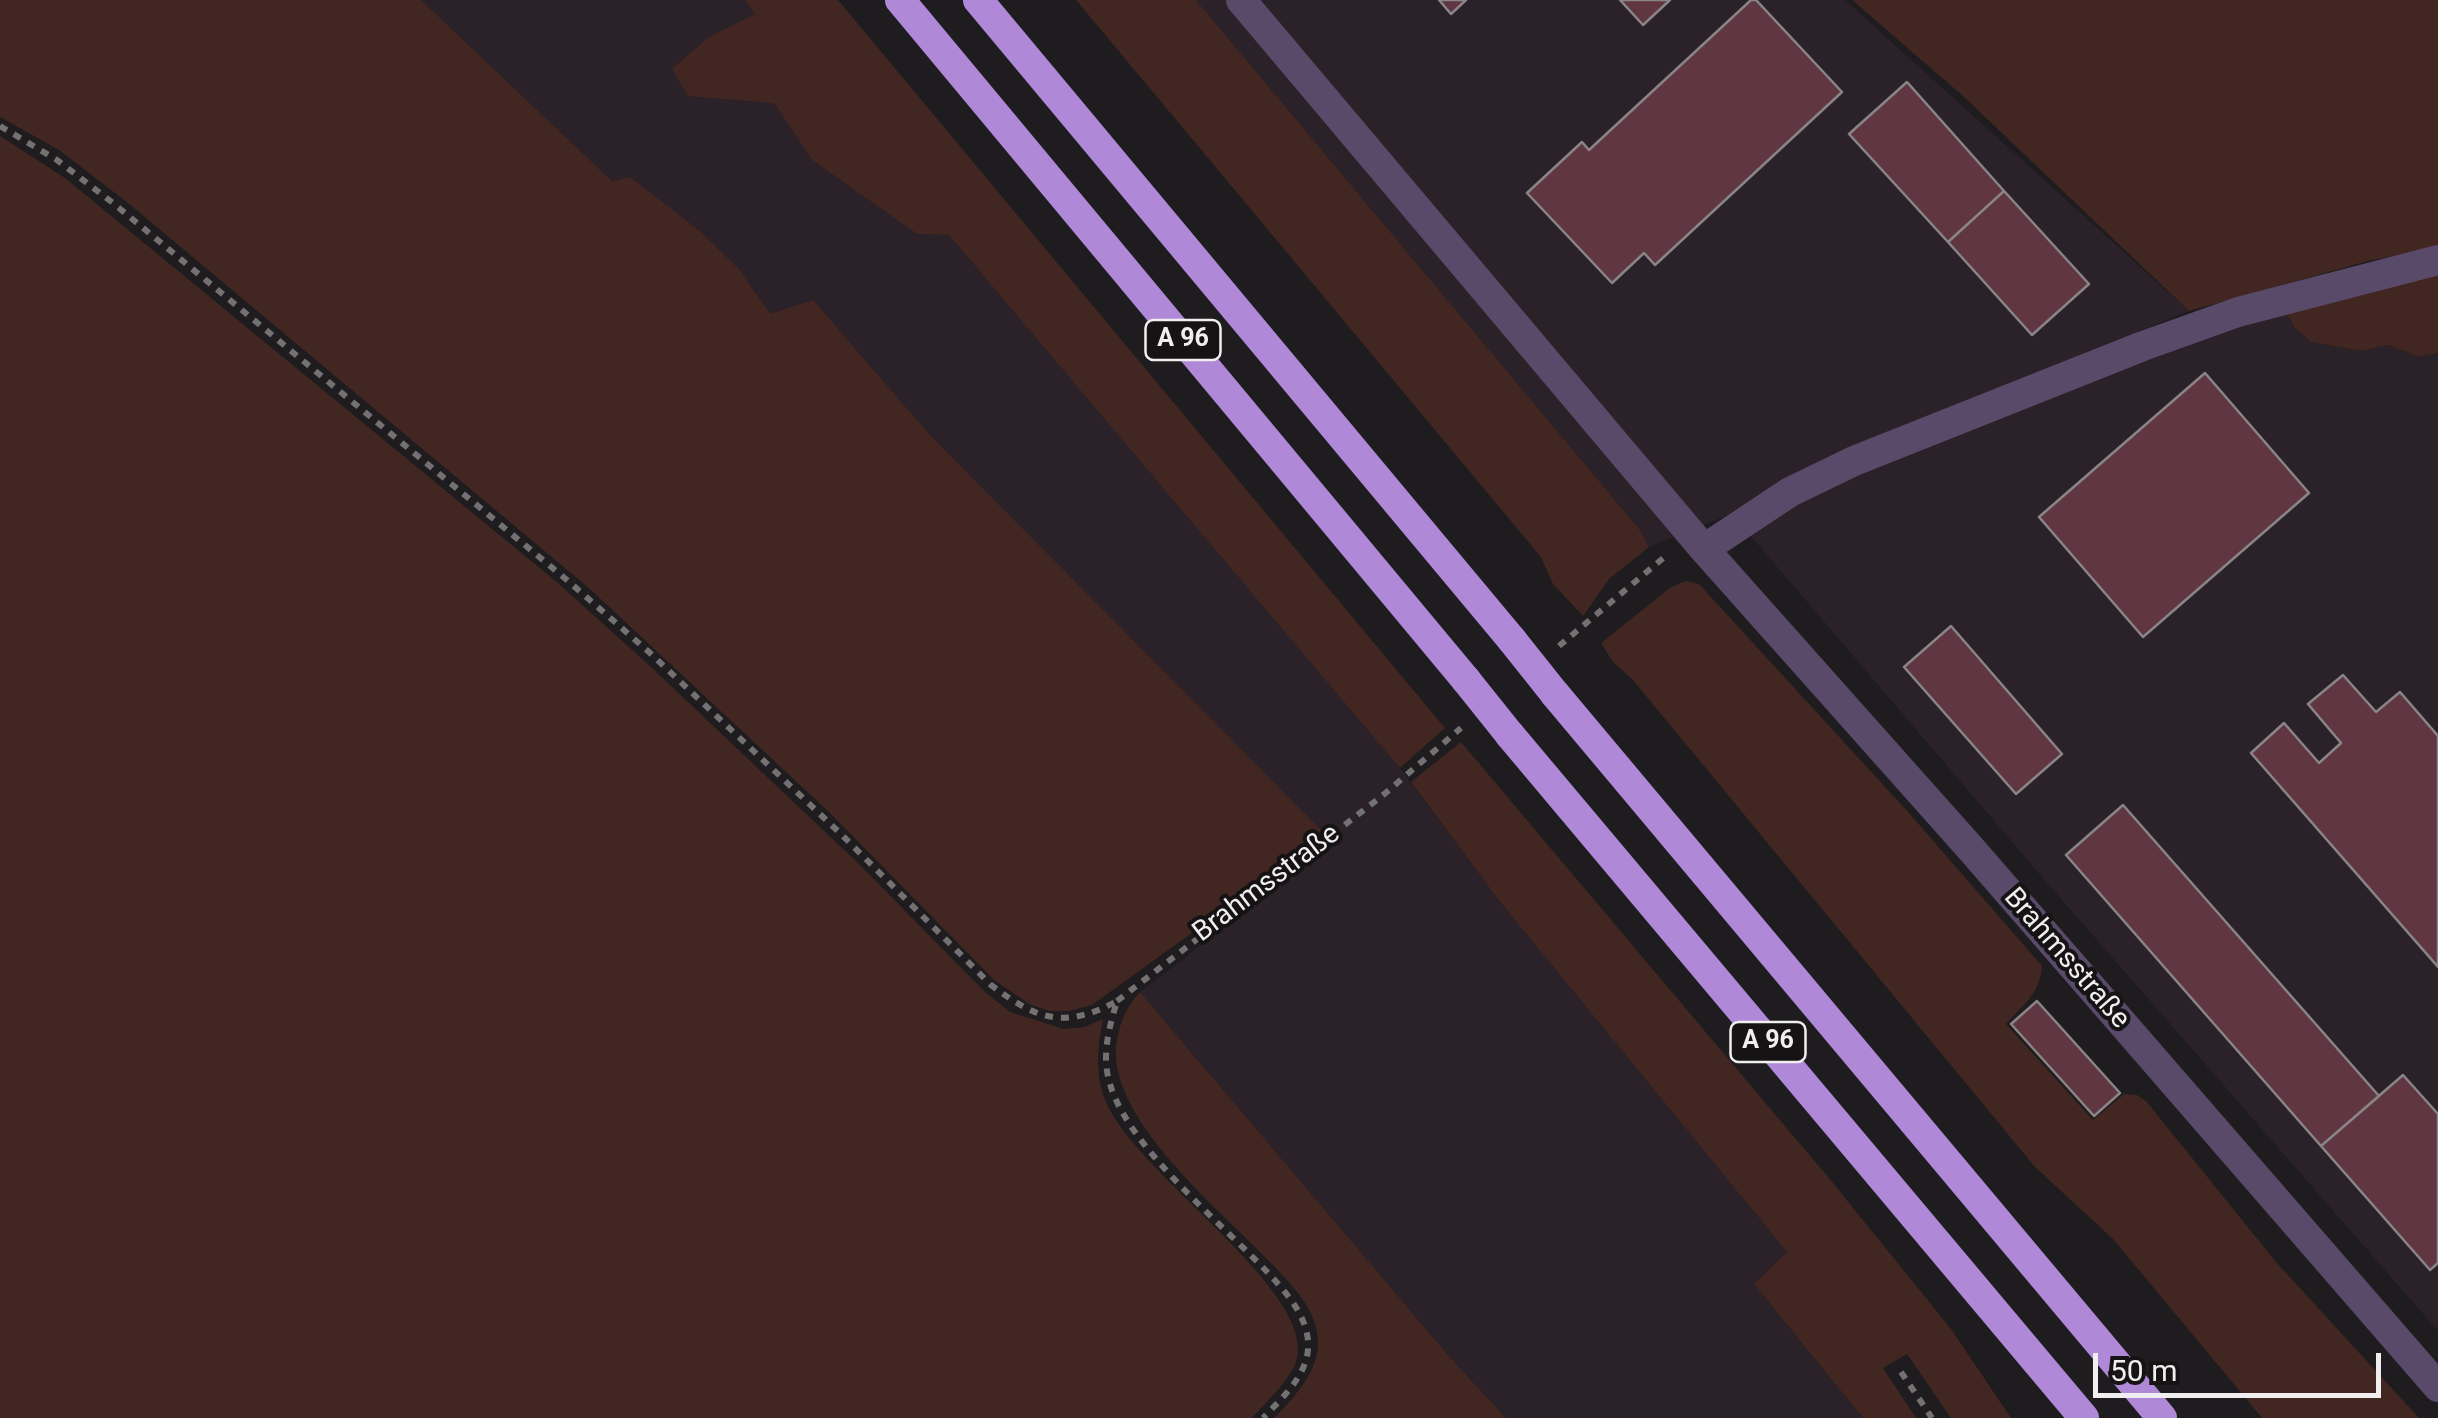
<!DOCTYPE html>
<html>
<head>
<meta charset="utf-8">
<style>
	body { margin:0 }
	#map { position:relative; width:2438px; height:1418px; overflow:hidden; background:#1e1c1e; font-family:Roboto,sans-serif }
	canvas { display:block }
	.scale { position:absolute; left:2093px; top:1353px; width:288px; height:45px; box-sizing:border-box; border:5px solid #f0eeef; border-top:0; padding-left:12px; font-size:30px; line-height:35px; white-space:nowrap; color:#f0eeef; -webkit-text-stroke:8px #151314; paint-order:stroke }
</style>
</head>
<body>
<div id="map">
<canvas width="2438" height="1418"></canvas>
<div class="scale">50 m</div>
</div>
<script>
const ctx = document.querySelector('canvas').getContext('2d');
ctx.lineJoin = 'round';
function paint(path, color) { ctx.fillStyle = color; ctx.fill(path, 'evenodd'); }
function trace(path, color, width, dash) { ctx.strokeStyle = color; ctx.lineWidth = width; ctx.lineCap = dash ? 'butt' : 'round'; ctx.setLineDash(dash || []); ctx.stroke(path); }
function write(font, color, halo, rows, align = 'center') {
  ctx.font = font + ' Roboto,sans-serif'; ctx.lineWidth = 8; ctx.setLineDash([]); ctx.textBaseline = 'middle'; ctx.strokeStyle = halo; ctx.fillStyle = color; for (const [text, x, y, turn = 0] of rows) {
    ctx.save(); ctx.translate(x, y); ctx.rotate((+turn || 0) * Math.PI / 180); ctx.textAlign = isNaN(turn) ? turn : align; if (halo) ctx.strokeText(text, 0, 0); ctx.fillText(text, 0, 0); ctx.restore();
  }
}
paint(new Path2D(`
	M421 0H745L756 14 709 37 774 103 812 160 917 234 949 235 1394 760 1497 898 1788 1253 1754 1284 1863 1418H1506L1448 1355 1140 992 1333 843 931 436 813 300 770 315 739 269 699 230 630 177 612 181Z
	M1196 0H1845L2189 311 1826 458 1723 517 1649 547 1640 530Z
	M2285 311 2295 328 2311 342 2361 351 2389 345 2419 357 2438 353V1331L2042 877 1750 535 1803 500 1881 462 2092 376Z`), '#2a2228');
paint(new Path2D(`
	M0 0H421L612 181 630 177 699 230 739 269 770 314 813 300 931 436 1322 831 1203 925 1092 1005 1069 1011H1050L1031 1005 994 980 832 815 590 589 128 203 59 150 0 117Z
	M745 0H838L1445 728 1400 768 949 235 917 234 812 160 774 103 688 96 672 69 709 37 755 14Z
	M1076 0H1196L1640 530 1649 547 1609 579 1583 616 1553 584 1541 557Z
	M1852 0H2438V248L2368 261 2189 311 1963 96Z
	M0 136 65 178 558 583 651 667 858 863 985 992 1010 1012 1064 1029 1084 1027 1103 1019C1098 1044 1095 1069 1103 1094 1126 1170 1326 1294 1295 1365 1286 1384 1266 1402 1252 1418H0Z
	M2438 274V353L2419 357 2389 345 2361 351 2311 342 2295 328 2285 311Z
	M1686 581 1699 584 1909 813 2042 966C2040 994 2023 1005 2006 1024L2093 1120 2124 1094 2137 1095 2146 1101 2276 1262 2419 1418H2262L2113 1239 2035 1167 1633 680 1613 662 1601 643 1671 587Z
	M1461 742 1833 1183 1951 1329 2011 1418H1951L1907 1354 1883 1368 1916 1418H1863L1754 1284 1787 1252 1497 898 1411 782Z
	M1140 992 1448 1355 1506 1418H1274C1294 1398 1319 1371 1318 1341 1317 1309 1292 1286 1272 1264 1223 1212 1102 1116 1117 1039 1121 1020 1126 1007 1140 992Z`), '#422621');
const building = new Path2D(`
	M1439 0H1466L1451 14Z
	M1620 0H1670L1643 25Z
	M1751 0H1756L1842 92 1655 265 1644 253 1612 283 1527 193 1582 142 1589 150Z
	M1907 82 2004 191 1948 242 1849 134Z
	M2004 191 2089 284 2032 335 1948 242Z
	M2205 373 2309 493 2143 637 2039 517Z
	M1951 626 2062 754 2016 794 1904 667Z
	M2343 675 2376 712 2400 692 2438 736V967L2251 753 2284 723 2319 763 2341 743 2308 704Z
	M2123 805 2379 1096 2321 1146 2066 855Z
	M2037 1001 2120 1093 2094 1116 2011 1024Z
	M2403 1075 2438 1114V1263L2430 1270 2321 1146Z`);
paint(building, '#5f3641');
trace(building, '#898586', 2.5);
trace(new Path2D(`
	M0 126 57 160 113 203 567 580 649 652 841 834 991 985C1036 1019 1064 1030 1117 1001 1109 1028 1101 1056 1110 1084 1129 1149 1224 1225 1271 1276 1289 1296 1310 1320 1308 1349 1306 1377 1281 1399 1263 1418
	M1559 646 1668 554
	M1117 1001 1382 796 1461 728
	M1901 1372 1932 1418`), '#737172', 6, [8, 8]);
trace(new Path2D(`
	M1241 0 1704 549 1972 850 2438 1387
	M1704 549 1790 492 1854 461 2143 346 2238 312 2438 260`), '#5a4a6a', 30);
trace(new Path2D(`
	M900 0 1466 680
	M978 0 1512 640
	M1555 694 2162 1418
	M1510 735 2084 1418`), '#b088d8', 30);
trace(new Path2D(`
	M1512 640 1555 694
	M1466 680 1510 735`), '#b088d8', 30);
for (const [x, y, w] of [
	[1183,340,75],
	[1768,1042,75]
]) { const box = new Path2D(); box.roundRect(x - w / 2, y - 20, w, 40, 8); ctx.fillStyle = '#151314'; ctx.fill(box); trace(box, '#f0eeef', 2.5); }
write('bold 25px', '#f0eeef', null, [
	["A 96",1183,340],
	["A 96",1768,1042]
]);
write('28px', '#f0eeef', '#151314', [
	["Brahmsstraße",1267,884,-37],
	["Brahmsstraße",2066,959,49]
]);
</script>
</body>
</html>
